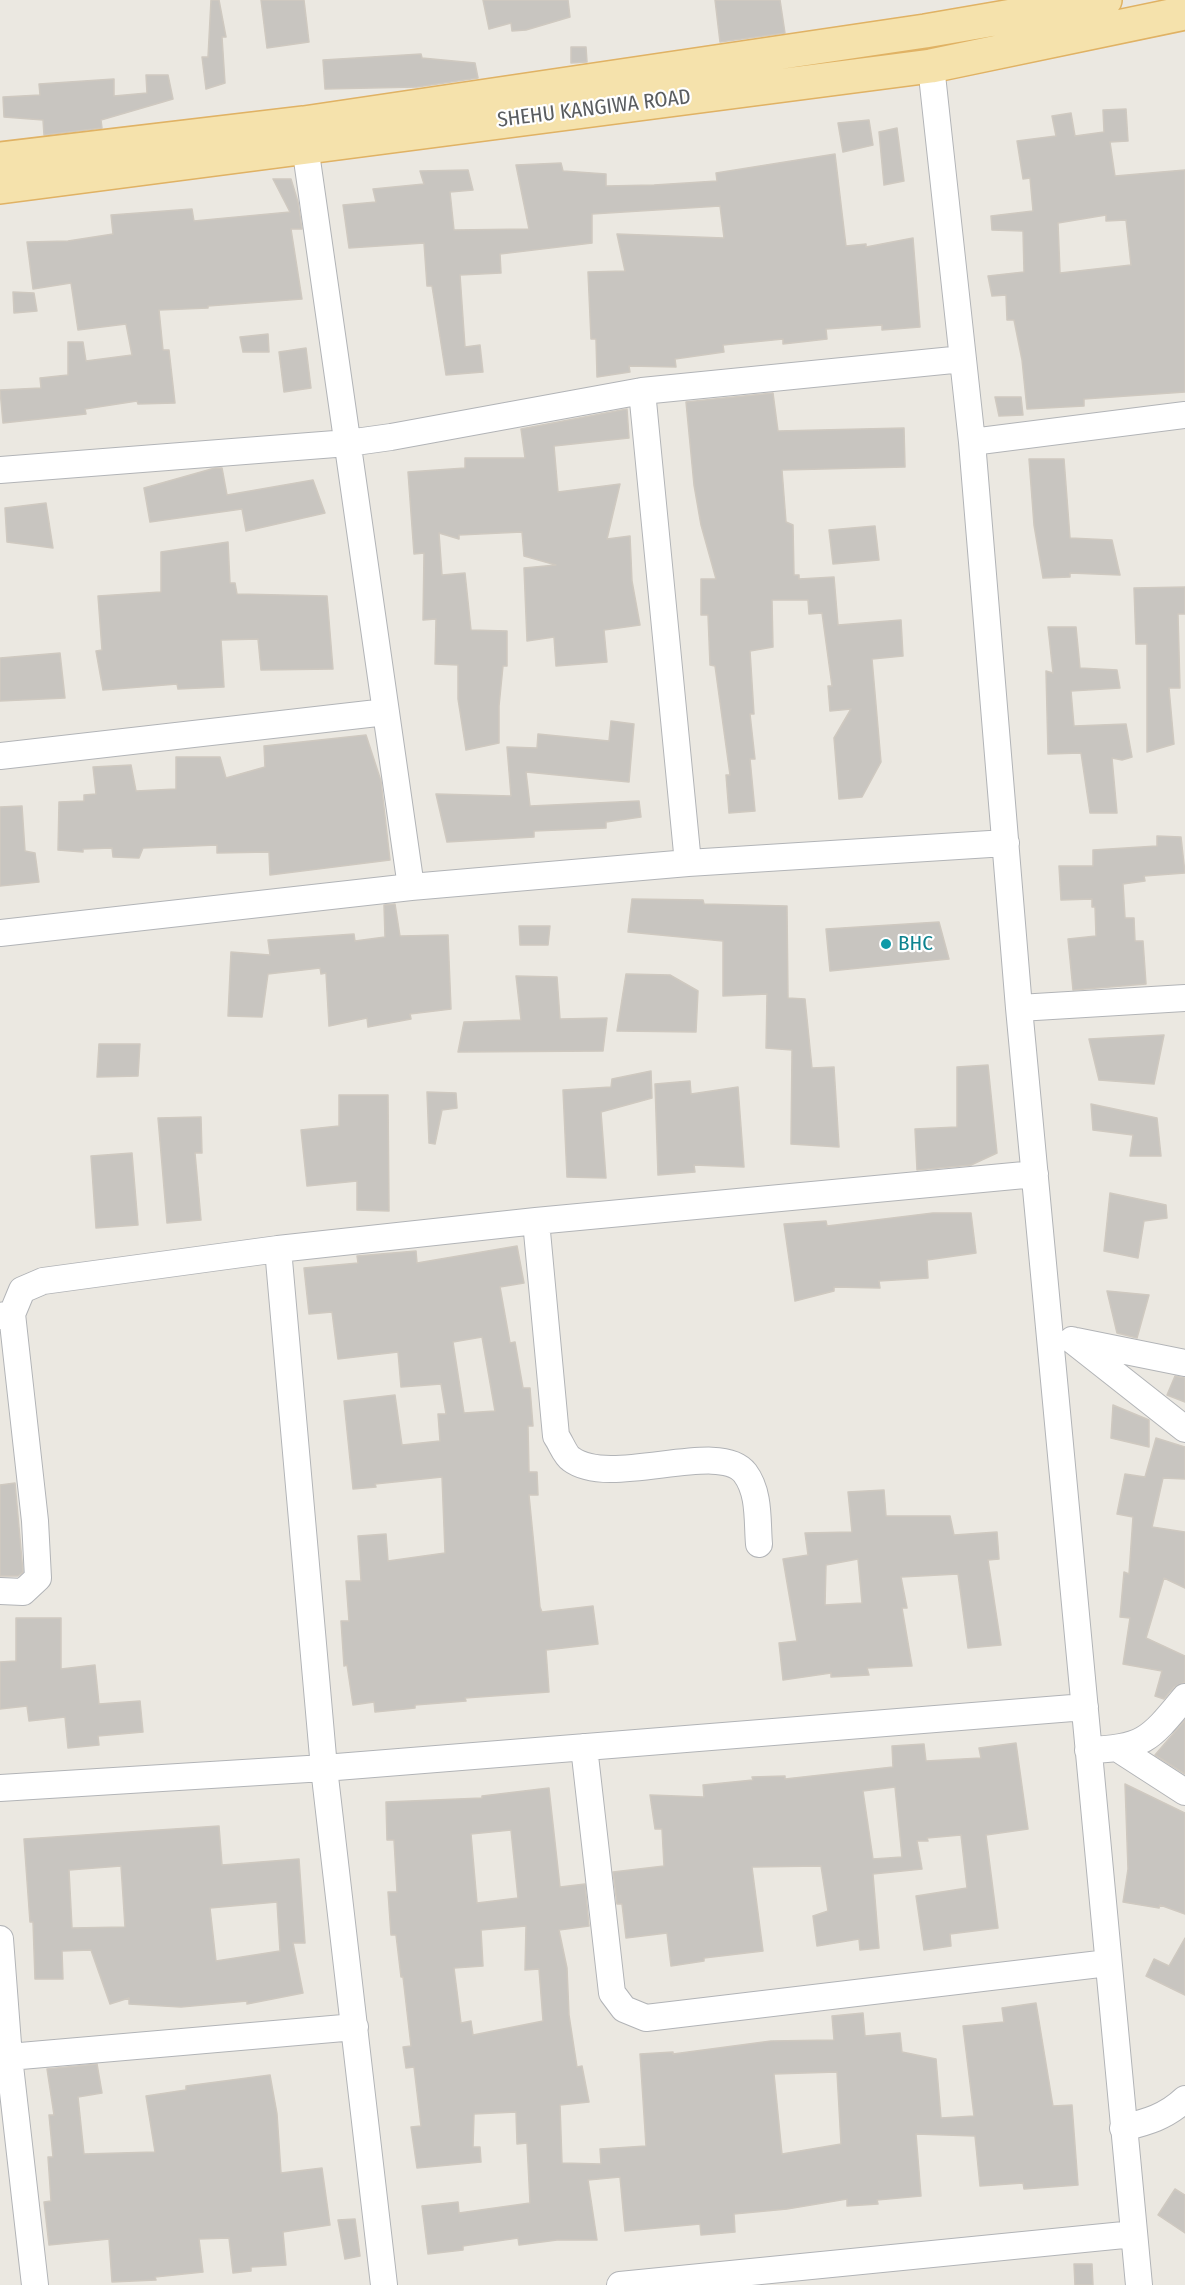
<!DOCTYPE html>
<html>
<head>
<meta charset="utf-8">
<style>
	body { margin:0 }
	canvas { display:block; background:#ebe8e1 }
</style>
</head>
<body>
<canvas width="1185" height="2285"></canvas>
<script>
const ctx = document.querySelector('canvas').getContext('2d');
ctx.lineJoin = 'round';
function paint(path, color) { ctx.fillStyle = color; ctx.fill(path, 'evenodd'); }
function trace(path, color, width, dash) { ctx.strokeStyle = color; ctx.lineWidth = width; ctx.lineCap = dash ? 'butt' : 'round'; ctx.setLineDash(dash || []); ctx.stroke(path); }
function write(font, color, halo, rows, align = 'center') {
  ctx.font = font + ' "Fira Sans Condensed",sans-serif'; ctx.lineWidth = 4.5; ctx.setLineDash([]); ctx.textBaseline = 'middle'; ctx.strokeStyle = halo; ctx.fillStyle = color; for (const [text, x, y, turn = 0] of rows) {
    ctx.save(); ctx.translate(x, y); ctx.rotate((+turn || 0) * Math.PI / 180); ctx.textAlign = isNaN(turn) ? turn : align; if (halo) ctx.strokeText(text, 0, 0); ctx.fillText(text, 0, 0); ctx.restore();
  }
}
const building = new Path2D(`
	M211 0H219L226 37H222L225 83 206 89 202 57H208Z
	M261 0H304L309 42 267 48Z
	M483 0H568L570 17 526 30 512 31 511 23 489 29Z
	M715 0H780L785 33 720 42Z
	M571 47H586L587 62 571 63Z
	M421 54 422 58 475 63 478 78 417 87 325 89 323 60Z
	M146 75H168L173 99 101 120 102 128 44 135 43 120 4 117 3 97 40 95 39 84 114 79V96L147 93Z
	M1126 109 1128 141 1110 142 1115 176 1185 170V392L1084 399V406L1027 409 1022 360 1014 320H1007L1006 295 992 296 988 276 1024 272 1023 231 992 230 991 216 1033 211 1030 178 1023 179 1017 141 1056 136 1052 116 1071 113 1075 136 1104 132 1103 110ZM1106 215V221L1126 220 1131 265 1060 273 1058 223Z
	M869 120 873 145 843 152 838 123Z
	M897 128 904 181 884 185 879 132Z
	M835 154 846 246 866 244V247L913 238 920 327 882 330V325L826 329 827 339 783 344V339L723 345 724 352 675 359 676 367 629 366 630 372 597 377 596 339H591L588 272 625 271 617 234 724 238 720 206 592 214V243L500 254 501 273 460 275 465 347 480 345 483 372 446 375 432 286H427L424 243 349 248 343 205 376 202 373 189 424 184 420 171 468 170 473 190 450 192 454 230 529 229 516 165 561 163 563 171 606 174V186L654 185 717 181 716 173Z
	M273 179H291L298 202 302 229H291L302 299 208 306V308L159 310 163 350H169L175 403 138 404 137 401 85 409 86 414 3 423 0 390 41 388 40 378 68 375V342H83L86 361 132 355 126 324 78 330 71 283 33 289 27 242 68 241 113 234 111 215 192 209 194 221 290 212Z
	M13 292 34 293 37 311 14 313Z
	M268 334 269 352H243L240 337Z
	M306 348 311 388 284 392 279 352Z
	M773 393 778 431 904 428 905 467 782 470 786 522 793 525 794 575H799V579L834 577 838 625 901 620 903 656 872 659 881 762 862 797 839 799 834 738 851 709 830 711 828 686H832L822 613 809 614 808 600H772L773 647 750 651 754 714H750L755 759H750L755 811 729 813 726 775H730L715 666 710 665 708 615H701V579H716L701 525 694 485 686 402Z
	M995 397H1021L1023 415 999 416Z
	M627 409 629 438 554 446 558 492 620 484 607 539 630 536 632 581 640 625 604 630 607 662 556 666 554 637 527 641 524 568 556 565 524 556 522 532 459 535V539L439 533 442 575 465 573 471 630 507 631V666H503L499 706V743L466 750 458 699V665L435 664 436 619 423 620 424 553 414 554 408 472 465 468V458H525L521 429Z
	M1029 459H1064L1070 538 1112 540 1120 575 1070 573V577L1043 578 1034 525Z
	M215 468H222L227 495 313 480 325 513 246 531 242 509 150 522 144 488Z
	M46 503 53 548 7 542 5 508Z
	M875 526 879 560 833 564 829 530Z
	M228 542 230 583H235L237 594 327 596 333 669 261 670 258 639 221 640 224 687 178 689 177 684 103 690 96 651 102 650 98 596 161 592V552Z
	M1185 587V614H1178L1180 688H1169L1174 744 1147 752V644H1136L1134 588Z
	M1048 627H1076L1080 668 1117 670 1120 688 1071 691 1074 726 1126 724 1132 757 1122 760 1112 758 1117 813H1090L1081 753 1048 754 1046 671 1053 673Z
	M60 653 65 698 0 701V658Z
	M611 721 634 724 629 782 526 772 530 806 639 801 641 817 606 822V828L534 831V837L447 842 436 794 511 796 507 747 537 748 538 734 609 741Z
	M366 735 381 781 390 860 270 875 269 852 217 853V845L143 848 139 858 113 857 112 848 83 849V852L58 850 59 802 84 801V795L96 794 93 767 131 765 136 791 176 789V757H220L226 778 265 767 264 746Z
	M22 806 25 851 35 853 39 882 0 886V807Z
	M1157 836 1181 837 1185 873 1144 876 1145 881 1123 884 1125 918H1134L1135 941H1143L1146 984 1073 990 1068 939 1096 936 1095 907H1092V899L1061 900 1059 866H1093V850L1157 846Z
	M632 899 703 900 704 904 787 906 788 998 805 999 812 1068 834 1067 839 1147 791 1144 792 1050 766 1048 767 994 723 996V941L628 932Z
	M395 904 400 936 448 935 451 1009 410 1014 411 1019 368 1027 367 1018 329 1026 326 973 321 974 320 968 268 974 262 1017 228 1016 231 952 270 955 268 940 354 934 355 941 385 937 384 905Z
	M939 922 949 959 830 971 826 929Z
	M519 926H550L548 945H520Z
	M626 974 670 975 698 991 696 1032 617 1031Z
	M516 976 557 977 560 1019 607 1018 603 1051 458 1052 464 1022 521 1020Z
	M1164 1035 1154 1084 1099 1080 1089 1039Z
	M99 1044H140L138 1076 97 1077Z
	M988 1065 997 1153 971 1165 917 1170 915 1129 957 1127V1067Z
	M651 1071 652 1098 601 1112 606 1178 567 1177 563 1090 611 1087 612 1079Z
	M690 1081 691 1094 738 1087 744 1167 694 1165 695 1172 658 1175 655 1084Z
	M427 1092 456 1093 457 1108 442 1110 435 1144 429 1143Z
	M339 1095H388L389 1211 357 1210V1181L307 1186 301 1130 339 1126Z
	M1091 1104 1157 1118 1161 1156H1130L1133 1135 1093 1130Z
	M201 1117 202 1153H195L201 1220 167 1223 158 1118Z
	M132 1153 138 1225 96 1228 91 1156Z
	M1110 1193 1166 1205 1167 1218 1144 1221 1138 1258 1104 1251Z
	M933 1213H971L976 1253 927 1260 928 1278 879 1281 880 1288 834 1287V1291L795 1301 784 1224 826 1221 827 1226Z
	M517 1246 524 1283 500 1287 510 1343 515 1342 523 1388H530L533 1426H528L529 1472H537L538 1495H529L540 1607 542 1612 593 1606 598 1644 546 1650 549 1692 465 1698 466 1701 415 1705V1708L375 1712 374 1702 353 1705 347 1665 344 1666 341 1621H349L346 1581H361L358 1536 386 1534 388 1561 445 1553 442 1477 375 1484 376 1487 353 1489 344 1401 395 1395 402 1445 440 1441 438 1414H446L441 1384 401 1387 398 1352 338 1359 332 1312 309 1314 304 1268 358 1263 357 1256 416 1251 417 1263ZM482 1337 495 1411 464 1413 453 1342Z
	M1107 1291 1149 1295 1137 1338 1117 1333Z
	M1175 1376 1185 1378V1402L1167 1395Z
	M1113 1405 1149 1420V1447L1111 1438Z
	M1156 1438 1185 1447V1479L1163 1478 1152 1527 1185 1532V1588L1164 1578 1146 1638 1185 1656V1682L1174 1687 1164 1699 1155 1696 1162 1671 1123 1664 1130 1618 1120 1617 1124 1572 1129 1574 1133 1517 1117 1514 1125 1474 1145 1477Z
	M15 1483 23 1572 18 1576H0V1485Z
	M884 1490 886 1516H950L954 1535 997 1532 999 1559 988 1560 1001 1645 968 1648 958 1574 901 1577 907 1608H902L912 1666 867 1668 869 1675 831 1677V1673L783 1680 779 1643 797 1641 783 1559 808 1555 805 1533 852 1532 848 1492ZM858 1559 862 1603 825 1605 826 1565Z
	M16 1618H61V1669L95 1665 99 1704 140 1701 143 1732 98 1736 99 1745 68 1748 65 1717 29 1721 27 1706 0 1709V1662L16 1661Z
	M1185 1720V1774L1155 1755Z
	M1016 1743 1028 1829 986 1835 998 1928 950 1934 951 1946 924 1950 916 1896 967 1888 961 1835 927 1838 928 1841H917L922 1869 873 1874 879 1948 860 1950 859 1939 817 1946 813 1916 828 1911 821 1866 752 1867 763 1951 704 1958V1961L671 1966 667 1933 626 1938 622 1904H617L613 1872 664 1866 662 1829H655L650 1795 704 1797 703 1785 753 1780 752 1777 785 1776V1779L893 1767 892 1746 924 1744 926 1761 981 1758 979 1748ZM895 1787 902 1857 873 1859 863 1791Z
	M1125 1784 1185 1813V1914L1160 1905 1159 1908 1123 1902 1128 1869Z
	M549 1788 560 1887 585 1884 589 1926 559 1930 567 1968 569 2015 577 2067 582 2066 589 2102 560 2105 562 2163 601 2164 600 2149 646 2146 640 2054 673 2052V2054L771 2041 834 2040 832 2016 863 2013 865 2036 900 2033 902 2052 936 2059 941 2118 974 2116 963 2026 1004 2022 1002 2008 1036 2003 1053 2106 1072 2105 1078 2185 1024 2189 1023 2183 980 2186 975 2136 916 2134 921 2196 877 2200 878 2204 847 2206V2199L787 2209 734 2214 735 2232 701 2235 700 2224 625 2231 620 2177 588 2180 597 2240H557L519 2245 518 2238 463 2246V2250L428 2254 422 2206 458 2202 459 2213 530 2203 527 2143 517 2144 516 2112 474 2114 473 2147H480L481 2162 417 2168 411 2127 421 2126 414 2067 406 2068 403 2047 411 2046 403 1977H401L396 1935H391L388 1892H397L394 1840H387L386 1802 482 1798V1796ZM511 1830 518 1898 477 1903 471 1834ZM526 1926 525 1970 539 1969 543 2021 473 2035 471 2021 461 2023 454 1968 483 1966 481 1930ZM837 2072 841 2144 782 2154 774 2074Z
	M219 1826 222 1865 299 1859 305 1943H293L303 1993 247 2004V2001L181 2007 129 2004V1998L110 2004 91 1950 62 1951 63 1979H35L33 1922H30L24 1839ZM121 1866 125 1927 72 1928 69 1870ZM277 1902 280 1951 216 1961 210 1908Z
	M1185 1938V1995L1146 1976 1154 1959 1169 1966Z
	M97 2064 102 2093 78 2097 84 2154 155 2152 146 2096 186 2090V2086L270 2075 277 2114 281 2173 322 2168 330 2225 283 2232 286 2265 251 2267V2271L233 2273 229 2238 199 2239 203 2272 155 2277 156 2280 112 2282 109 2239 49 2245 44 2202 51 2201 48 2157H53L49 2115H54L47 2069Z
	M1175 2189 1185 2195V2233L1158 2215Z
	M355 2219 360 2256 345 2259 338 2220Z
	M1074 2264H1092L1093 2285H1075Z`);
paint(building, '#c8c5c0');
trace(building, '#cfc9c0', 1.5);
const minor = new Path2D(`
	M931 66 972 442 1019 1008 1139 2285
	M305 146 411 887
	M642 391 688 863
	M972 442 1185 415
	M0 470 348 443 391 437 642 391 963 359
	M0 756 386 712
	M0 933 411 887 688 863 1006 843
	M1019 1008 1185 998
	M536 1221 556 1436C561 1443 565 1455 571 1459 611 1489 719 1439 745 1473 760 1493 757 1521 759 1544
	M278 1249 324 1768 384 2285
	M0 1316 12 1314 22 1290 43 1281 278 1249 536 1221 1035 1174
	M1072 1340 1185 1429
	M1076 1341 1185 1363
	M0 1591 23 1592 38 1578 35 1521 12 1314
	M584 1747 612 1993 624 2009 646 2018 1108 1963
	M1088 1750C1144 1749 1151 1738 1185 1697
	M1120 1750 1185 1792
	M0 1788 324 1768 1085 1707
	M0 1939 9 2057 35 2285
	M9 2057 355 2027
	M1123 2128C1147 2122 1166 2117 1185 2099
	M620 2285 1134 2234`);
const major = new Path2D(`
	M0 159 304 123 925 31 1105 0
	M0 187 931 66 1185 13`);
trace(minor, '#b2b4b7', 28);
trace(major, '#e0b264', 36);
trace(minor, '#fff', 26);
trace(major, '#f5e2ac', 33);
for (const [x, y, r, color] of [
	[886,944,6,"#0f9aa8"]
]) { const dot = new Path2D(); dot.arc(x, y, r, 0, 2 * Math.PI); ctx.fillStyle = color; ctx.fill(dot); trace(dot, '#fff', 2); }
write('21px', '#5a5d60', '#fff', [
	["SHEHU KANGIWA ROAD",594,109,-7]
]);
write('21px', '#0d838f', '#fff', [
	["BHC",898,944]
], 'left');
</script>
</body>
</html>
